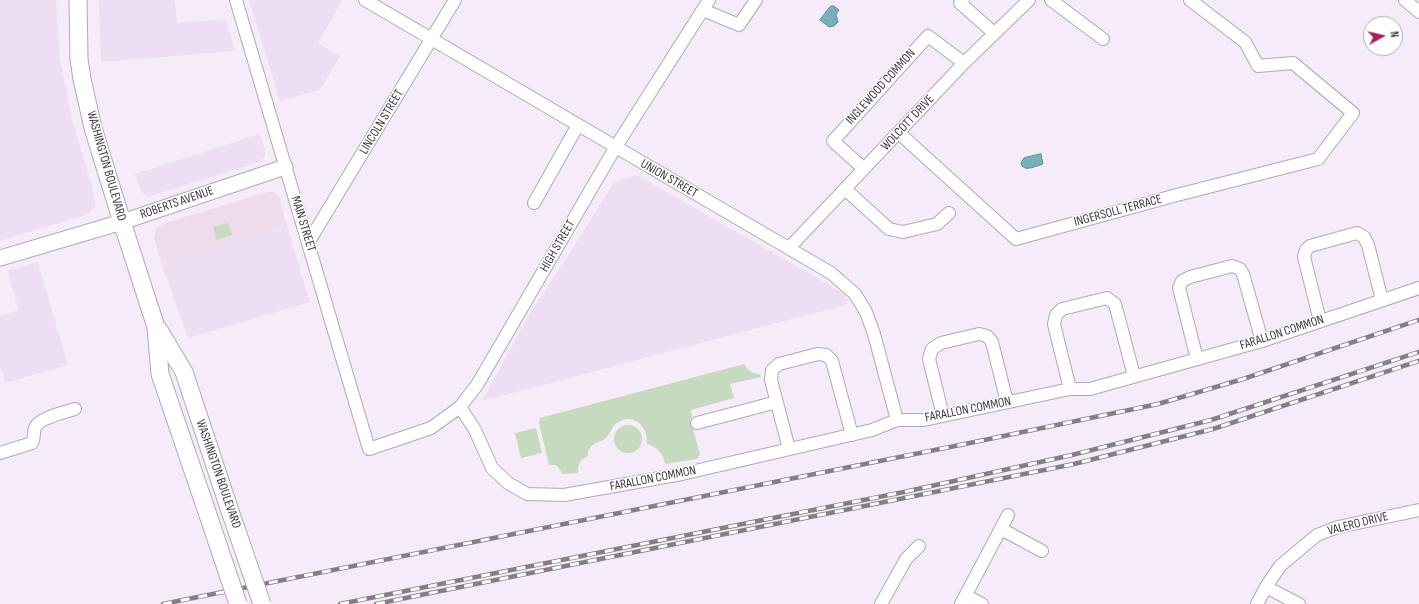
<!DOCTYPE html>
<html>
<head>
<meta charset="utf-8">
<style>
	body { margin:0 }
	#map { position:relative; width:1419px; height:604px; overflow:hidden; background:#f6ebf9; font-family:"Sofia Sans Condensed",sans-serif }
	canvas { display:block }
	.north { position:absolute; left:1363px; top:16px; width:40px; height:40px; box-sizing:border-box; background:#fff; border:1px solid #b1afb2; border-radius:50%; rotate:82deg; font-size:11px; font-weight:700; line-height:16px; text-align:center; color:#3d383e }
	.north::after { content:''; display:block; margin:auto; width:14px; height:18px; background:#a92065; clip-path:polygon(50% 0,100% 100%,50% 72%,0 100%) }
</style>
</head>
<body>
<div id="map">
<canvas width="1419" height="604"></canvas>
<div class="north">N</div>
</div>
<script>
const ctx = document.querySelector('canvas').getContext('2d');
ctx.lineJoin = 'round';
function paint(path, color) { ctx.fillStyle = color; ctx.fill(path, 'evenodd'); }
function trace(path, color, width, dash) { ctx.strokeStyle = color; ctx.lineWidth = width; ctx.lineCap = dash ? 'butt' : 'round'; ctx.setLineDash(dash || []); ctx.stroke(path); }
function write(font, color, halo, rows, align = 'center') {
  ctx.font = font + ' "Sofia Sans Condensed",sans-serif'; ctx.lineWidth = 3; ctx.setLineDash([]); ctx.textBaseline = 'middle'; ctx.strokeStyle = halo; ctx.fillStyle = color; for (const [text, x, y, turn = 0] of rows) {
    ctx.save(); ctx.translate(x, y); ctx.rotate((+turn || 0) * Math.PI / 180); ctx.textAlign = isNaN(turn) ? turn : align; if (halo) ctx.strokeText(text, 0, 0); ctx.fillText(text, 0, 0); ctx.restore();
  }
}
paint(new Path2D(`
	M0 0H56L60 60 74 127 93 189 95 207 88 214 0 241Z
	M99 0H175L177 23 226 19 235 51 101 62Z
	M249 0H340L342 1 318 43 340 56 320 90 280 101Z
	M260 134 265 151V156L260 162 153 195 148 196 144 194 140 190 135 174Z
	M637 175 843 293 849 302 845 305 482 401 529 315 570 253 614 182Z
	M286 223 310 302 188 338 161 262Z
	M38 262 68 365 5 383 0 365V316L19 310 7 271Z`), '#eedef2');
paint(new Path2D(`
	M267 192H274L279 196 286 223 161 262 154 238 156 229 166 223Z`), '#efdcea');
paint(new Path2D(`
	M228 223 232 235 217 240 213 227Z
	M744 364C748 371 752 374 760 374L761 377 730 384 734 398 691 410 692 418 690 419 700 454 697 459 665 464C663 453 657 447 647 444 648 426 633 412 617 423 611 427 611 433 606 438 599 444 587 443 588 456 581 459 577 465 578 473L562 474 560 470 556 465H549L539 423 540 418Z
	M614 439a14 14 0 1 1 28 0a14 14 0 1 1-28 0Z
	M536 428 542 453 521 458 515 433Z`), '#c5dabe');
const water = new Path2D(`
	M831 6H834L839 10 836 14 838 22 834 26 829 27 820 20Z
	M1041 154 1043 164C1036 166 1023 173 1021 163L1024 158Z`);
paint(water, '#78b0b8');
trace(water, '#668c93', 1);
const minor = new Path2D(`
	M236 0 369 449 431 428 460 407 477 385 615 148 709 0
	M365 0 831 273 855 294 866 312 874 334 897 420
	M963 0 960 3 994 33
	M1051 0 1103 39
	M1405 0 1419 12
	M703 10 739 25 756 0
	M899 133 1016 239 1177 195 1318 159 1353 113 1293 63 1258 66 1245 42 1190 0
	M864 169 833 141 928 36 964 63
	M845 189 889 229 903 232 937 224 949 213
	M534 203 578 125
	M308 243 455 0
	M789 248 964 63 1029 0
	M1320 321 1304 257 1306 250 1310 246 1357 233 1364 237 1368 245 1382 300
	M1197 359 1179 288 1182 281 1190 277 1232 266 1240 269 1243 274 1262 341
	M1070 389 1054 324 1056 315 1062 309 1107 298 1115 304 1134 376
	M460 407 475 430 492 468 508 483 527 494 564 495 682 474 872 430 897 420H924L1070 389H1090L1262 341 1419 288
	M943 416 929 359 932 349 941 343 979 334 987 336 992 342 1007 402
	M697 423 777 402
	M789 449 771 380 772 370 779 364 818 354 826 355 832 361 852 435
	M0 453 32 443C35 437 33 433 35 428 38 418 65 412 75 409
	M1001 529 1042 551
	M1266 587 1299 604
	M966 596 982 604
	M881 604 906 559 919 546
	M961 604 1008 515
	M1257 604 1266 587 1280 566 1317 535 1338 527 1419 510`);
const tertiary = new Path2D(`
	M0 258 122 222 285 167`);
const secondary = new Path2D(`
	M78 0 79 59 82 79 93 128 122 222 156 327 160 374 208 515
	M159 330 184 372 230 511`);
trace(minor, '#b2a8b5', 14);
trace(tertiary, '#b2a8b5', 17);
trace(secondary, '#b2a8b5', 19);
trace(minor, '#fff', 12);
trace(tertiary, '#fff', 15);
trace(secondary, '#fff', 17);
const rail = new Path2D(`
	M163 604 965 444 1158 404 1243 379 1419 320
	M340 604 904 492 1072 455 1211 420 1419 352
	M376 604 1074 464 1213 429 1419 361`);
trace(rail, '#867e87', 4.5);
trace(rail, '#fff', 3, [9]);
const secondaryBridge = new Path2D(`
	M230 511 262 604
	M208 515 238 604`);
trace(secondaryBridge, '#b2a8b5', 19, []);
trace(secondaryBridge, '#fff', 17);
write('13px', '#3d383e', '#fff', [
	["INGLEWOOD COMMON",881,87,-48],
	["LINCOLN STREET",382,122,-59],
	["WOLCOTT DRIVE",908,123,-47],
	["WASHINGTON BOULEVARD",106,166,74],
	["UNION STREET",669,179,30],
	["ROBERTS AVENUE",177,203,-19],
	["INGERSOLL TERRACE",1118,211,-15],
	["MAIN STREET",303,224,73],
	["HIGH STREET",558,246,-60],
	["FARALLON COMMON",1282,333,-18],
	["FARALLON COMMON",968,410,-11],
	["WASHINGTON BOULEVARD",218,474,71],
	["FARALLON COMMON",653,479,-11],
	["VALERO DRIVE",1358,524,-14]
]);
</script>
</body>
</html>
